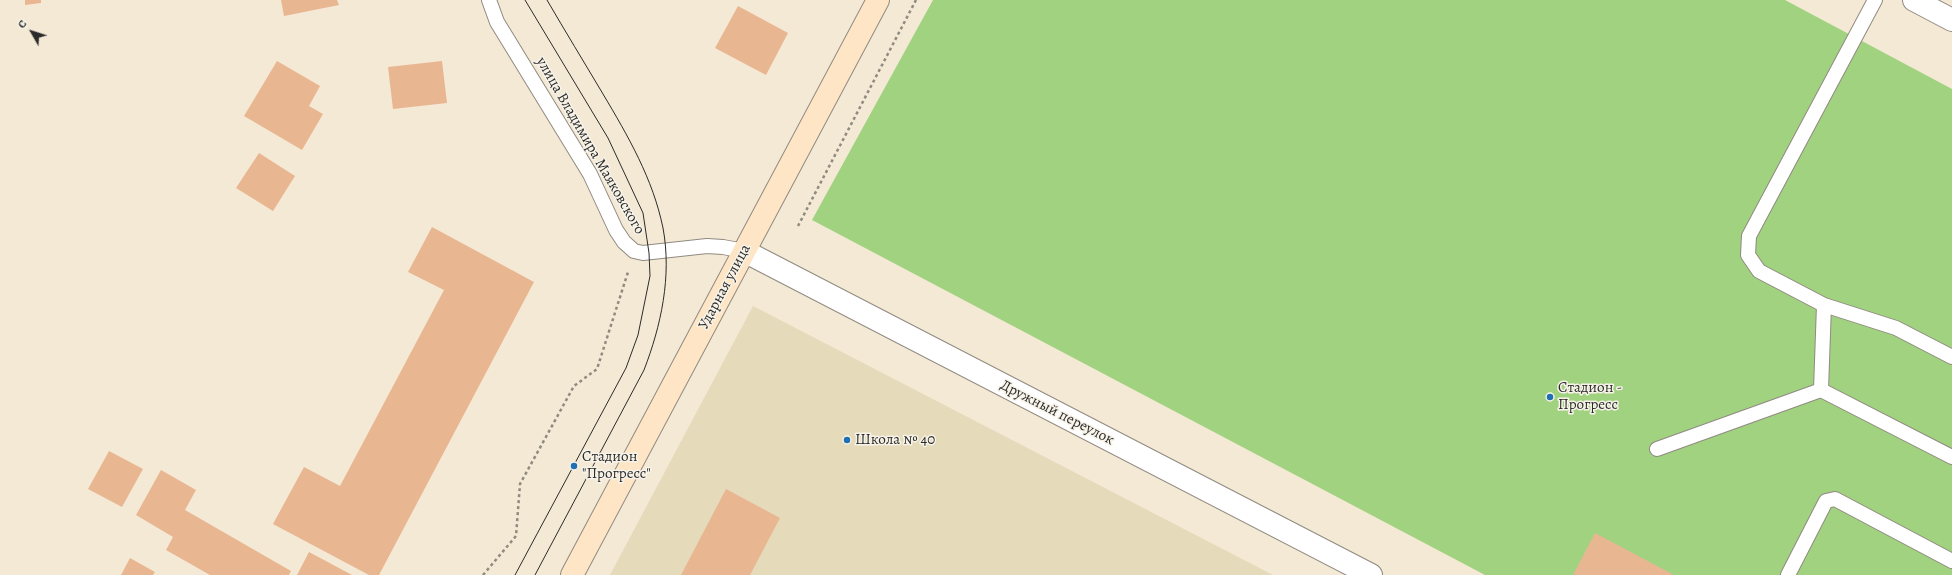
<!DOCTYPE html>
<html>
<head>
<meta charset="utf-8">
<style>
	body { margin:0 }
	#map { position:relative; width:1952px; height:575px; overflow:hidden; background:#f4e9d5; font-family:Alegreya,serif }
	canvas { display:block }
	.north { position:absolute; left:12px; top:12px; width:40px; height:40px; -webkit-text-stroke:3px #f7f3e8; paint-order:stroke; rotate:309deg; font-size:11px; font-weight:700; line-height:16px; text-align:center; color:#2b2b2b }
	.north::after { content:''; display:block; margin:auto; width:14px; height:18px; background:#2b2b2b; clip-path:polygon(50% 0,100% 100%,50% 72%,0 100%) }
</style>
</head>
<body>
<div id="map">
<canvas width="1952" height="575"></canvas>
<div class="north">С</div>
</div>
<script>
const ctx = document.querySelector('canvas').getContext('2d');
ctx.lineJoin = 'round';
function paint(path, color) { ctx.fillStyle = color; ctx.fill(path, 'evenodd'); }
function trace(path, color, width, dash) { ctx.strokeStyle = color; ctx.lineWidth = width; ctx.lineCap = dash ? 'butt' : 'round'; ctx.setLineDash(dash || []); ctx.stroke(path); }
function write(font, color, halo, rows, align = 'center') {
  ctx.font = font + ' Alegreya,serif'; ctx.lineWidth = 3; ctx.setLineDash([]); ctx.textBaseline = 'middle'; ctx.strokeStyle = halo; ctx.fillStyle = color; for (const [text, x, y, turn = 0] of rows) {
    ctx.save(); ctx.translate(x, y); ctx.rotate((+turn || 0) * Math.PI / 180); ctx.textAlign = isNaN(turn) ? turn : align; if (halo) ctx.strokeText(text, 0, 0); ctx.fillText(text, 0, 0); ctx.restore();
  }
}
paint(new Path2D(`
	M753 306 1273 575H610Z`), '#e5daba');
paint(new Path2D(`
	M933 0H1785L1952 89V575H1485L812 220Z`), '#a1d280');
paint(new Path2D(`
	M25 0H41V3L25 5Z
	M281 0H337L339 5 284 16Z
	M738 6 788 33 766 75 715 48Z
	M277 61 320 86 309 106 323 114 302 150 244 116Z
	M442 61 447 103 393 109 388 67Z
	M259 153 295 176 273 211 236 188Z
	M432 227 534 282 379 575H369L273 524 304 467 340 486 444 290 408 272Z
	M109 451 143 469 122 507 88 489Z
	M161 470 196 490 185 510 291 571 289 575H210L166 550 173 537 136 515Z
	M726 489 780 518 750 575H681Z
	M1595 533 1674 575H1573Z
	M309 552 352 575H297Z
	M130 558 155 572 153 575H121Z`), '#e9b692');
const lane = new Path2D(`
	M489 0 497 22 590 174 616 230 624 242 634 251 643 253 707 246 723 247 744 251
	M1875 0 1749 236 1748 255 1759 271 1824 305 1821 390 1952 457
	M1824 305 1896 328 1952 357
	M1657 449 1821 390
	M1788 575 1826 501 1835 499 1952 561`);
const street = new Path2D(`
	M1914 0 1952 20
	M744 251 1371 575`);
const secondary = new Path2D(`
	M572 575 878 0`);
trace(lane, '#908a80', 16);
trace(street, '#908a80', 24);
trace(secondary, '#908a80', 24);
trace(new Path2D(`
	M798 226 916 0
	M483 575 516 536 520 484 574 386 597 369 628 272`), '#908a80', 2.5, [3, 3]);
trace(lane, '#fff', 14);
trace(street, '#fff', 22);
trace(secondary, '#fee5c5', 22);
trace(new Path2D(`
	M515 575 626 368 638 335 650 276 649 253 643 213 608 138 525 0
	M535 575 644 370C661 326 672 276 663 228 653 179 628 136 603 94 584 62 565 31 547 0`), '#2b2b2b', 1);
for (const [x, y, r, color] of [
	[1550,397,4,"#1f6fb2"],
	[847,440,4,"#1f6fb2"],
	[574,466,4,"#1f6fb2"]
]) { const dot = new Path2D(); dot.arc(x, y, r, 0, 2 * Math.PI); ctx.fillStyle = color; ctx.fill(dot); trace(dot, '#f7f3e8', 1.5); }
write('15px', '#2b2b2b', '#f7f3e8', [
	["улица Владимира Маяковского",590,146,60],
	["Ударная улица",725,287,-62],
	["Дружный переулок",1057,413,27]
]);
write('15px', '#2b2b2b', '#f7f3e8', [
	["Стадион -",1558,388],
	["Прогресс",1558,405],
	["Школа № 40",855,440],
	["Стадион",582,457],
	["\"Прогресс\"",582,474]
], 'left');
</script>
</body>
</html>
